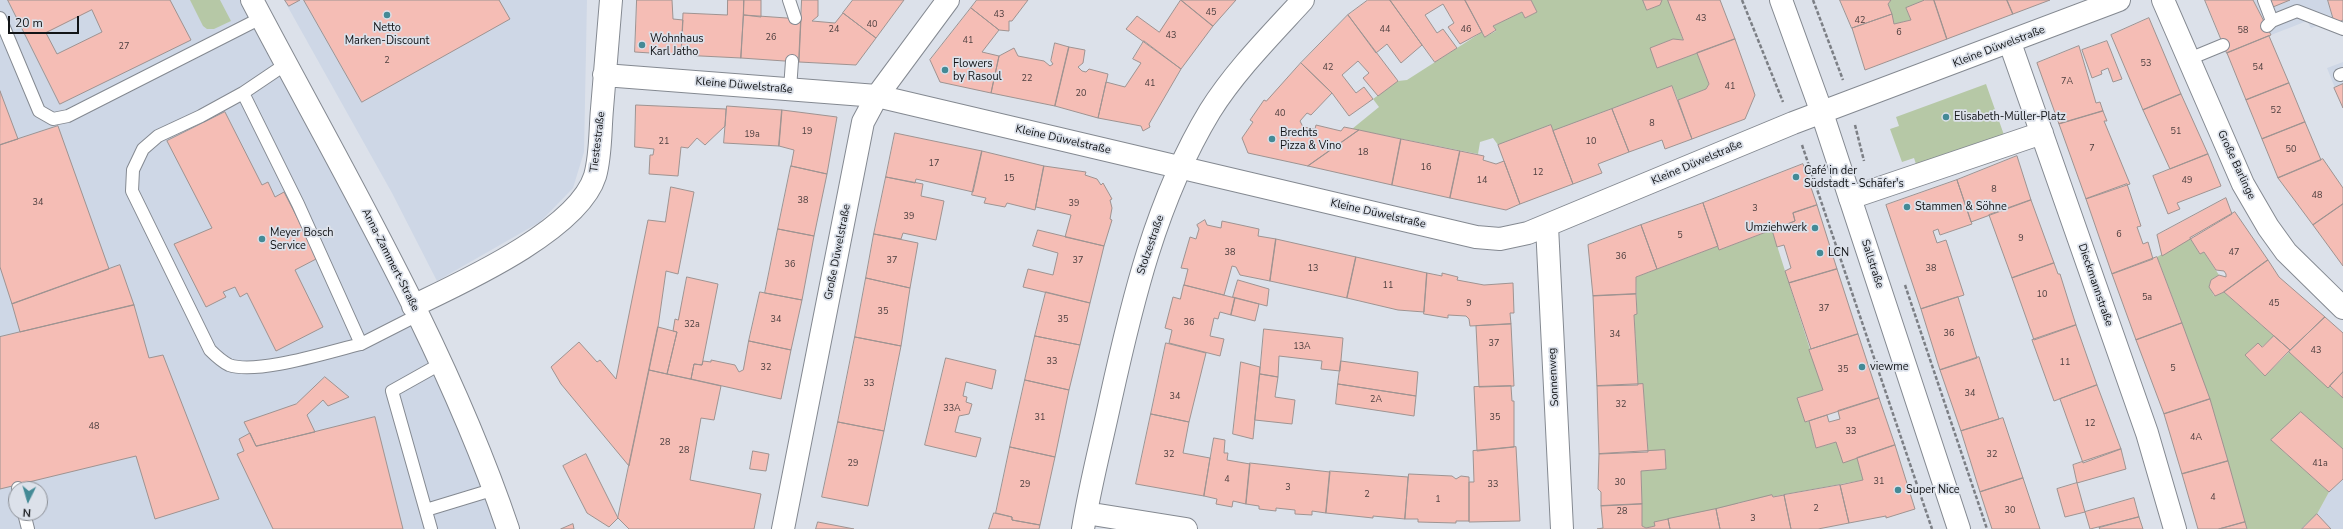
<!DOCTYPE html>
<html>
<head>
<meta charset="utf-8">
<style>
	body { margin:0 }
	#map { position:relative; width:2343px; height:529px; overflow:hidden; background:#dce1ea; font-family:"Nunito Sans",sans-serif }
	canvas { display:block }
	.north { position:absolute; left:8px; top:481px; width:40px; height:40px; box-sizing:border-box; background:#dce1ea; border:1px solid #8b8f96; border-radius:50%; rotate:185deg; font-size:11px; font-weight:700; line-height:16px; text-align:center; color:#121417 }
	.north::after { content:''; display:block; margin:auto; width:14px; height:18px; background:#448a96; clip-path:polygon(50% 0,100% 100%,50% 72%,0 100%) }
	.scale { position:absolute; left:8px; top:16px; width:71px; height:18px; box-sizing:border-box; border:2px solid #121417; border-top:0; padding-left:5px; font-size:12px; line-height:14px; white-space:nowrap; color:#121417; -webkit-text-stroke:3px #dce1ea; paint-order:stroke }
</style>
</head>
<body>
<div id="map">
<canvas width="2343" height="529"></canvas>
<div class="north">N</div>
<div class="scale">20 m</div>
</div>
<script>
const ctx = document.querySelector('canvas').getContext('2d');
ctx.lineJoin = 'round';
function paint(path, color) { ctx.fillStyle = color; ctx.fill(path, 'evenodd'); }
function trace(path, color, width, dash) { ctx.strokeStyle = color; ctx.lineWidth = width; ctx.lineCap = dash ? 'butt' : 'round'; ctx.setLineDash(dash || []); ctx.stroke(path); }
function write(font, color, halo, rows, align = 'center') {
  ctx.font = font + ' "Nunito Sans",sans-serif'; ctx.lineWidth = 3.5; ctx.setLineDash([]); ctx.textBaseline = 'middle'; ctx.strokeStyle = halo; ctx.fillStyle = color; for (const [text, x, y, turn = 0] of rows) {
    ctx.save(); ctx.translate(x, y); ctx.rotate((+turn || 0) * Math.PI / 180); ctx.textAlign = isNaN(turn) ? turn : align; if (halo) ctx.strokeText(text, 0, 0); ctx.fillText(text, 0, 0); ctx.restore();
  }
}
paint(new Path2D(`
	M0 0H252L358 199 508 529H0ZM16 489H40V513H16Z
	M284 0H587L584 152 573 188 540 222 437 281 392 193Z
	M2253 0H2343V37L2341 34 2320 25 2311 28 2307 21 2271 35Z
	M2343 62V108L2327 68Z
	M2343 479V529H2301L2317 514 2329 492Z`), '#ced7e6');
paint(new Path2D(`
	M190 0H220L231 21 214 29H207L203 26Z
	M1531 0H1643L1647 10 1660 5 1662 0H1668L1683 40 1673 39 1651 48 1657 68 1697 53 1709 84 1706 89 1678 100 1672 86 1553 131 1550 125 1498 145 1493 138 1480 142 1478 154 1352 129 1379 107 1373 99 1398 81 1407 80 1482 32 1485 37 1496 31 1493 26 1522 12 1525 18 1537 12Z
	M1891 0H1925L1906 8 1911 20 1894 24 1888 4Z
	M1986 84 2004 135 1917 167 1914 158 1902 162 1890 129 1899 126 1896 117Z
	M1772 230 1823 390 1797 398 1805 422 1809 421 1816 448 1836 442 1857 458 1863 480 1738 503V505L1655 522V526L1646 528 1642 526 1641 471 1666 469 1665 450 1648 452 1643 385H1638L1634 315 1637 314 1636 277 1718 246 1719 250Z
	M2190 238 2200 254 2204 252 2219 275 2211 280 2209 286 2214 296 2224 292 2274 336 2262 347 2258 343 2245 355 2265 376 2289 352 2343 398V449L2301 412 2271 440 2329 492 2317 514 2301 529H2247L2182 323 2157 257Z`), '#b6c8a6');
const building = new Path2D(`
	M8 0H170L191 40 60 104ZM92 10 102 32 57 54 46 33Z
	M285 0H300L289 6Z
	M304 0H499L510 19 362 102Z
	M637 0H672L673 19 683 20 681 55 635 52Z
	M728 0H744L741 58 681 55 683 13 727 15Z
	M744 0H761V17L744 15Z
	M802 0H818V16L812 21 835 23 843 13 876 38 856 65 799 62Z
	M853 0H904L876 38 843 13Z
	M977 0H1028L1012 21H1009V31L999 30 971 8Z
	M1181 0H1236L1213 26Z
	M1181 0 1213 26 1181 69 1126 29 1137 16 1159 32Z
	M1368 0H1390L1422 45 1401 63 1387 44 1376 53 1348 15Z
	M1390 0H1465L1482 32 1460 44 1448 27 1454 23 1443 4 1425 15 1437 33 1443 29 1457 48 1435 62Z
	M1465 0H1531L1537 12 1525 18 1522 12 1493 26 1496 30 1485 37Z
	M1643 0H1662L1660 5 1647 10Z
	M1668 0H1720L1735 39 1657 68 1650 48 1673 39 1683 40Z
	M1840 0H1891L1888 4 1892 14 1852 28Z
	M1925 0H1934L1947 39 1865 70 1852 28 1892 14 1894 24 1911 20 1906 8Z
	M1934 0H2007L2013 14 1947 39Z
	M2007 0H2050L2013 14Z
	M2205 0H2253L2271 35 2227 53Z
	M2270 0H2290L2273 7Z
	M2328 0H2343V20L2335 24Z
	M971 8 999 30 982 52 999 56 991 93 940 82 930 60Z
	M744 15 801 19 799 62 741 58Z
	M1348 15 1398 81 1378 96 1363 78 1369 73 1358 61 1342 75 1356 93 1364 87 1373 99 1349 116 1332 93 1301 63Z
	M2149 18 2181 94 2143 110 2111 35Z
	M2269 36 2289 83 2246 100 2227 53Z
	M1735 39 1755 95 1745 119 1692 139 1678 100 1706 89 1709 84 1697 53Z
	M1144 41 1181 69 1149 124 1150 127 1143 131 1141 126 1098 118 1106 82 1125 87 1141 63 1133 59Z
	M2107 41 2122 79 2113 82 2108 68 2101 71 2102 74 2092 78 2082 50Z
	M1055 43 1069 47 1055 106 991 93 999 56 1014 48 1018 56 1044 61 1050 66 1053 64 1051 61Z
	M2079 46 2096 103 2100 102 2103 111 2059 124 2037 63Z
	M1069 47 1085 50 1083 63 1078 67 1082 71 1086 72 1089 69 1108 74 1098 118 1055 106Z
	M1301 63 1332 93 1311 115 1307 113 1300 121 1303 127 1315 129 1316 125 1341 131 1344 127 1359 130 1308 166 1248 153 1242 138 1253 122 1250 120 1264 100 1266 101Z
	M2289 83 2305 122 2262 139 2246 100Z
	M2343 84V108L2334 88Z
	M1672 86 1692 139 1665 149 1662 140 1629 152 1612 109Z
	M0 91 18 139 0 145Z
	M2181 94 2208 154 2170 169 2143 110Z
	M636 105 726 109 725 126 705 145 697 138 688 148 681 147 678 176 649 174 650 155H653L654 149 635 147Z
	M727 106 782 110 779 146 724 143Z
	M1612 109 1629 152 1598 164 1602 173 1573 184 1553 131Z
	M782 110 837 117 827 174 791 166 794 150 779 146Z
	M2103 111 2107 121H2104L2130 184 2086 199 2059 124Z
	M225 112 262 185 268 182 275 197 284 192 318 258 295 270 323 327 276 351 247 293 240 297 235 287 223 292 226 297 206 307 174 244 212 228 167 141Z
	M2305 122 2321 160 2278 178 2262 139Z
	M1551 125 1573 184 1520 204 1498 145Z
	M58 126 109 269 12 304 0 267V145Z
	M1359 130 1401 139 1392 185 1308 166Z
	M895 133 982 151 973 192 916 179 915 183 886 177Z
	M1401 139 1460 151 1450 198 1392 185Z
	M982 151 1044 166 1035 210 1007 203 1005 207 984 203 986 198 972 195Z
	M1460 151 1484 156 1483 160 1496 164 1504 161 1520 204 1506 210 1450 198Z
	M2208 154 2221 186 2177 203 2180 209 2168 214 2153 176Z
	M2017 156 2031 200 1971 222 1957 180Z
	M2323 159 2343 188V204L2313 225 2278 178Z
	M1803 164 1817 205 1793 213 1795 221 1719 250 1703 203Z
	M791 166 827 174 814 236 778 229Z
	M1044 166 1086 172 1085 175 1097 179 1101 185 1103 183 1112 199 1110 200 1112 208 1110 219 1112 220 1104 246 1065 237 1071 215 1036 207Z
	M886 177 923 184 921 196 944 201 936 240 903 233 901 239 874 234Z
	M1957 180 1972 224 1940 235 1938 229 1933 231 1937 243 1946 240 1964 295 1921 309 1886 205Z
	M2127 184 2141 226 2137 227 2143 244 2148 242 2153 259 2112 274 2086 199Z
	M671 187 694 192 678 274 666 271 658 327 629 466 561 384 551 367 579 342 597 362 600 360 616 379 648 220 665 222Z
	M2226 198 2232 214 2162 256 2157 235Z
	M2031 200 2054 263 2012 278 1989 215Z
	M1703 203 1718 246 1657 269 1641 225Z
	M2343 204V266L2313 225Z
	M1817 205 1837 269 1789 283 1785 271 1791 268 1784 245 1777 247 1772 230 1795 221 1793 213Z
	M2235 212 2268 260 2224 292 2215 296 2209 287 2211 280 2219 275 2226 277V274L2224 271 2216 270 2204 252 2200 254 2190 238Z
	M1205 220 1207 225 1221 228 1222 221 1259 229 1258 236 1276 239 1270 281 1240 275 1236 267 1232 266 1224 295 1184 285 1188 269 1181 268 1190 237 1196 239 1199 229 1197 225Z
	M1641 225 1657 269 1636 277V294L1593 296 1588 245Z
	M778 229 814 236 802 300 765 293Z
	M1038 230 1104 246 1090 303 1023 287 1028 269 1053 275 1058 253 1033 246Z
	M874 234 918 243 910 288 866 278Z
	M1276 239 1356 257 1347 298 1270 281Z
	M1356 257 1427 273 1424 312 1398 310 1347 298Z
	M2157 257 2182 323 2136 340 2112 274Z
	M2268 260 2279 277 2325 317 2290 350 2224 292Z
	M2054 263 2058 274H2060L2076 325 2034 340 2012 278Z
	M120 265 134 305 20 332 12 304Z
	M1837 269 1858 334 1811 349 1789 283Z
	M1427 273 1442 276V273L1458 277 1457 280 1484 285 1513 283 1514 313H1510L1511 324 1470 326 1469 319 1466 316 1448 315V318L1424 314Z
	M687 277 718 284 702 365 694 364 691 379 667 374 677 332 673 331 675 319 678 320Z
	M866 278 910 288 901 346 855 337Z
	M1238 280 1269 289 1267 306 1233 297Z
	M1184 285 1235 298 1231 315 1220 312 1218 319 1214 318 1210 336 1224 339 1220 356 1169 343 1172 330 1165 328 1173 297 1180 299Z
	M760 292 802 300 791 350 749 341Z
	M1046 292 1090 303 1080 345 1035 336Z
	M1636 294 1637 314 1634 315 1638 385 1597 386 1593 296Z
	M1958 297 1977 358 1940 370 1921 309Z
	M1235 298 1259 304 1255 321 1231 315Z
	M134 305 149 358 163 355 219 499 155 519 136 456 0 489V337Z
	M2325 317 2343 333V372L2328 388 2289 352Z
	M2182 323 2210 399 2164 414 2136 340Z
	M1511 324 1514 386 1479 387 1476 326Z
	M2076 325 2097 385 2054 401 2032 340Z
	M658 327 677 332 667 374 649 370Z
	M1264 329 1343 338 1340 371 1321 369 1322 361 1279 356 1278 377 1260 374Z
	M1858 334 1879 398 1805 422 1797 398 1823 390 1809 350Z
	M1035 336 1080 345 1069 390 1025 380Z
	M2274 336 2290 350 2265 376 2245 355 2258 343 2262 347Z
	M855 337 901 346 884 431 838 422Z
	M749 341 791 350 781 399 691 379 694 364 702 365 703 361 711 362V360L735 365 739 372 743 370Z
	M1166 343 1206 353 1189 422 1151 414Z
	M1979 357 1999 419 1961 431 1940 370Z
	M946 358 996 370 992 389 966 382 963 396 967 397 966 402 972 404 969 414 959 416 955 432 981 438 976 457 925 445Z
	M1341 361 1418 372 1416 396 1338 384Z
	M1241 362 1260 367 1253 439 1233 434Z
	M649 370 721 386 714 420 701 418 690 480 761 494 754 529H629L618 518Z
	M2343 372V398L2330 386Z
	M1260 374 1278 377 1275 397 1295 400 1292 424 1255 420Z
	M325 377 349 397 328 406 323 400 307 415 315 432 256 446 244 422 296 404Z
	M1025 380 1069 390 1055 457 1010 447Z
	M1338 384 1416 396 1414 416 1336 404Z
	M1643 384 1648 452 1599 454 1597 386Z
	M2097 385 2121 449 2083 463 2060 399Z
	M1511 386 1512 401H1514V447L1477 451 1474 387Z
	M1879 398 1895 445 1843 463 1836 442 1816 448 1809 421 1827 415 1829 422 1840 419 1838 411Z
	M2210 399 2228 461 2182 474 2164 414Z
	M2301 412 2343 449V479L2329 492 2271 440Z
	M1151 414 1189 422 1183 453 1210 458 1204 496 1136 484Z
	M375 417 403 529H273L237 454 244 451 239 439 250 433 256 446Z
	M2003 418 2023 478 1980 492 1961 431Z
	M838 422 884 431 868 506 822 497Z
	M1214 438 1225 440 1224 453H1228L1227 460 1250 464 1246 504 1233 501 1232 507 1216 504 1217 499 1204 496Z
	M1895 445 1915 509 1886 518V516L1849 523 1840 485 1863 480 1857 458Z
	M1010 447 1055 457 1040 525 1012 520V517L996 513Z
	M1516 447 1520 521 1469 522V482H1474L1473 451Z
	M2121 449 2126 469 2077 483 2073 465Z
	M1665 450 1666 469 1641 471 1642 504 1601 506V492L1598 489 1599 454Z
	M753 451 769 454 766 471 750 469Z
	M586 454 618 518 609 527 587 513 563 466Z
	M2228 461 2245 522 2219 529H2198L2182 474Z
	M1250 463 1330 472 1326 513 1312 511V515L1295 514V510L1276 508V511L1259 509V506L1246 504Z
	M1330 471 1408 477 1405 519 1373 516V518L1326 513Z
	M1409 474 1452 476 1456 479 1461 476 1469 477V521H1456V523L1418 522V519H1405Z
	M2023 478 2040 529H1992L1980 492Z
	M2077 483 2085 512 2065 517 2057 489Z
	M1840 485 1849 523 1818 529H1791L1784 495Z
	M1772 495 1773 497 1784 495 1791 529H1720L1716 509Z
	M2134 498 2139 517 2090 529 2085 512Z
	M1642 504V526L1646 528 1655 526 1654 522 1668 519 1670 529H1597L1603 528 1601 506Z
	M1716 509 1720 529H1670L1668 519Z
	M994 513 1012 517V520L1040 525 1039 529H989Z
	M2317 514 2331 529H2302Z
	M2139 517 2143 529H2100L2099 528Z
	M818 522 854 529H816Z
	M2245 522 2247 529H2219Z
	M573 524 574 529H561Z`);
paint(building, '#f5bdb5');
trace(building, '#9e9391', 1);
const lane = new Path2D(`
	M789 0 795 18
	M2264 0 2272 21 2267 26
	M0 18 39 111 53 119 68 116 261 18
	M2272 21 2297 11 2343 29
	M2189 59 2223 45
	M286 64 243 93 298 204 361 344 418 315
	M2340 75 2343 74
	M790 89 792 61
	M243 93 201 116 158 136 143 149 133 170 132 191 210 350C216 356 221 361 229 365 258 375 331 351 361 344
	M18 488 19 489
	M426 510 495 489
	M24 513 28 529
	M431 529 392 391 442 363`);
const street = new Path2D(`
	M252 0C343 173 445 343 508 529
	M2163 0 2243 184 2268 227 2286 252 2343 308
	M2010 43 2147 433 2175 529
	M604 75 877 96 1476 237 1500 239 1528 233 1793 123 2119 0
	M1850 198 2042 133
	M1547 226 1562 529
	M413 306C463 282 578 230 595 176 601 155 600 131 602 109 605 73 608 36 611 0
	M1086 513 1186 529
	M783 529 863 122 877 96 948 0
	M1083 529C1090 486 1101 444 1110 402 1132 302 1156 200 1210 111 1235 71 1271 35 1303 0`);
const secondary = new Path2D(`
	M1781 0 1822 113 1959 529`);
trace(lane, '#848991', 14);
trace(street, '#848991', 24);
trace(secondary, '#848991', 24);
trace(new Path2D(`
	M1742 0 1783 102
	M1813 0 1843 80
	M1855 125 1864 161
	M1802 145 1932 529
	M1905 285 1987 529`), '#7c7f85', 2.5, [4, 2]);
trace(lane, '#fff', 12);
trace(street, '#fff', 22);
trace(secondary, '#fff', 22);
for (const [x, y, r, color] of [
	[387,15,4,"#448a96"],
	[642,45,4,"#448a96"],
	[945,70,4,"#448a96"],
	[1946,117,4,"#448a96"],
	[1272,139,4,"#448a96"],
	[1796,177,4,"#448a96"],
	[1907,207,4,"#448a96"],
	[1815,228,4,"#448a96"],
	[262,239,4,"#448a96"],
	[1820,253,4,"#448a96"],
	[1862,367,4,"#448a96"],
	[1898,490,4,"#448a96"]
]) { const dot = new Path2D(); dot.arc(x, y, r, 0, 2 * Math.PI); ctx.fillStyle = color; ctx.fill(dot); trace(dot, '#dce1ea', 1.5); }
write('9px', '#4b3e3e', null, [
	["45",1211,13],
	["43",999,15],
	["43",1701,19],
	["42",1860,21],
	["40",872,25],
	["24",834,30],
	["44",1385,30],
	["46",1466,30],
	["58",2243,31],
	["6",1899,33],
	["43",1171,36],
	["26",771,38],
	["41",968,41],
	["27",124,47],
	["2",387,61],
	["53",2146,64],
	["42",1328,68],
	["54",2258,68],
	["22",1027,79],
	["7A",2067,82],
	["41",1150,84],
	["41",1730,87],
	["20",1081,94],
	["52",2276,111],
	["40",1280,114],
	["8",1652,124],
	["19",807,132],
	["51",2176,132],
	["19a",752,135],
	["21",664,142],
	["10",1591,142],
	["7",2092,149],
	["50",2291,150],
	["18",1363,153],
	["17",934,164],
	["16",1426,168],
	["12",1538,173],
	["15",1009,179],
	["14",1482,181],
	["49",2187,181],
	["8",1994,190],
	["48",2317,196],
	["38",803,201],
	["34",38,203],
	["39",1074,204],
	["3",1755,209],
	["39",909,217],
	["6",2119,235],
	["5",1680,236],
	["9",2021,239],
	["38",1230,253],
	["47",2234,253],
	["36",1621,257],
	["37",892,261],
	["37",1078,261],
	["36",790,265],
	["13",1313,269],
	["38",1931,269],
	["11",1388,286],
	["10",2042,295],
	["5a",2147,298],
	["9",1469,304],
	["45",2274,304],
	["37",1824,309],
	["35",883,312],
	["34",776,320],
	["35",1063,320],
	["36",1189,323],
	["32a",692,325],
	["36",1949,334],
	["34",1615,335],
	["37",1494,344],
	["13A",1302,347],
	["43",2316,351],
	["33",1052,362],
	["11",2065,363],
	["32",766,368],
	["5",2173,369],
	["35",1843,370],
	["33",869,384],
	["34",1970,394],
	["34",1175,397],
	["2A",1376,400],
	["32",1621,405],
	["33A",952,409],
	["31",1040,418],
	["35",1495,418],
	["12",2090,424],
	["48",94,427],
	["33",1851,432],
	["4A",2196,438],
	["28",665,443],
	["28",684,451],
	["32",1169,455],
	["32",1992,455],
	["29",853,464],
	["41a",2320,464],
	["4",1227,480],
	["31",1879,482],
	["30",1620,483],
	["29",1025,485],
	["33",1493,485],
	["3",1288,488],
	["2",1367,495],
	["4",2213,498],
	["1",1438,500],
	["2",1816,509],
	["30",2010,511],
	["28",1622,512],
	["3",1753,519]
]);
write('11px', '#121417', '#dce1ea', [
	["Netto",387,28,"center"],
	["Marken-Discount",387,41,"center"],
	["Wohnhaus",650,39],
	["Karl Jatho",650,52],
	["Flowers",953,64],
	["by Rasoul",953,77],
	["Elisabeth-Müller-Platz",1954,117],
	["Brechts",1280,133],
	["Pizza & Vino",1280,146],
	["Café in der",1804,171],
	["Südstadt - Schäfer's",1804,184],
	["Stammen & Söhne",1915,207],
	["Umziehwerk",1807,228,"right"],
	["Meyer Bosch",270,233],
	["Service",270,246],
	["LCN",1828,253],
	["viewme",1870,367],
	["Super Nice",1906,490]
], 'left');
write('11px', '#121417', '#dce1ea', [
	["Kleine Düwelstraße",1999,47,-21],
	["Kleine Düwelstraße",744,86,5],
	["Kleine Düwelstraße",1063,140,13],
	["Tiestestraße",598,142,-83],
	["Kleine Düwelstraße",1697,163,-23],
	["Große Barlinge",2236,165,65],
	["Kleine Düwelstraße",1378,214,13],
	["Stolzestraße",1151,245,-71],
	["Große Düwelstraße",838,252,-79],
	["Anna-Zammert-Straße",390,260,63],
	["Sallstraße",1872,264,72],
	["Dieckmannstraße",2095,285,71],
	["Sonnenweg",1554,377,-93]
]);
</script>
</body>
</html>
